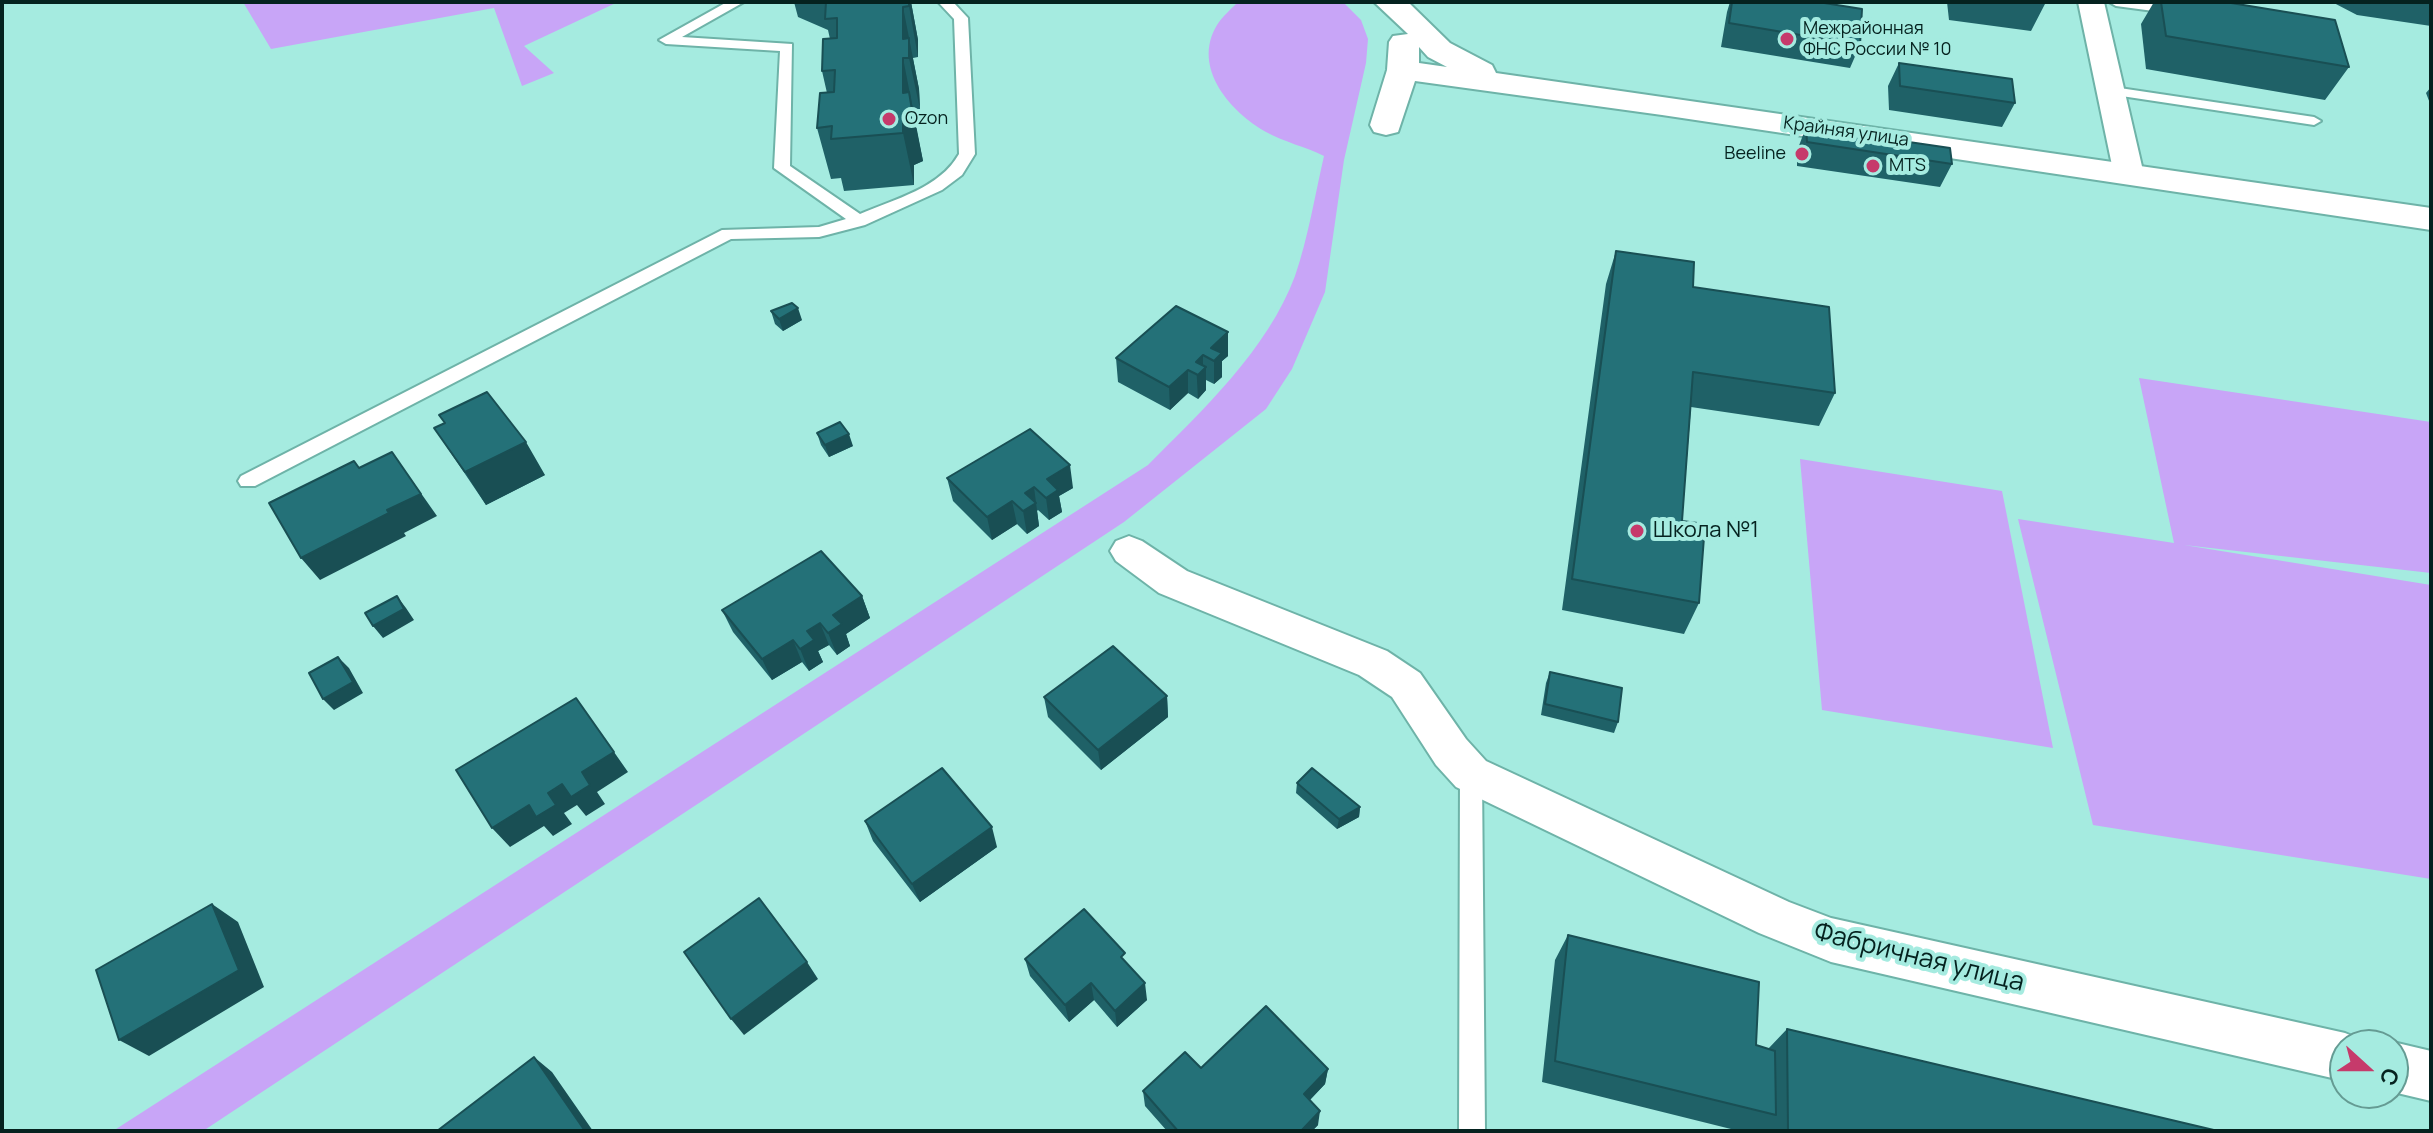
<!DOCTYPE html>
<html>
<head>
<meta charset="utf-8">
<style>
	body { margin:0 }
	#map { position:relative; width:2433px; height:1133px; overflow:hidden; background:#a5ebe0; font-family:Manrope,sans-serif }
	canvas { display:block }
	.frame { position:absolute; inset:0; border:4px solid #05221f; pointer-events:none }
	.north { position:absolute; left:2329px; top:1029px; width:80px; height:80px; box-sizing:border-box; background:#a5ebe0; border:2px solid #659b93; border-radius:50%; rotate:111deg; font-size:22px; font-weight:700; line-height:32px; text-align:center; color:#05221f }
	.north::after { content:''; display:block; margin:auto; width:28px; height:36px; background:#c63a6b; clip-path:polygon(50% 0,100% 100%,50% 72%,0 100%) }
</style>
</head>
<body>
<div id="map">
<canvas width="2433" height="1133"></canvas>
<div class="frame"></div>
<div class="north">С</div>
</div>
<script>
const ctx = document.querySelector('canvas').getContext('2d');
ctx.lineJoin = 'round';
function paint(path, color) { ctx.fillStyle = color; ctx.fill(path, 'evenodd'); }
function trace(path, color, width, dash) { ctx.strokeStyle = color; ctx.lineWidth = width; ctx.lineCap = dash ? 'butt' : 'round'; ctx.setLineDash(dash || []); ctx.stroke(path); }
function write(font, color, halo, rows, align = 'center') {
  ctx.font = font + ' Manrope,sans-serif'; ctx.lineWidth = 8; ctx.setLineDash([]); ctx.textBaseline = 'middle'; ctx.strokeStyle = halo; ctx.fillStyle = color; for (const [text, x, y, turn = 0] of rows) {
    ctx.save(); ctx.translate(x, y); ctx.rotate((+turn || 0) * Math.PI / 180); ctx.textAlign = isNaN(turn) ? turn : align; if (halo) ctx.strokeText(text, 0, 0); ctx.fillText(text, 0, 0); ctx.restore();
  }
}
paint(new Path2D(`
	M243 2H618L524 46 554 73 522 86 494 8 271 49Z
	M1238 2H1343L1361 20 1368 39 1366 63 1344 160 1325 292 1292 369 1266 409 1124 522 203 1131H113L1148 465C1202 411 1268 349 1295 276 1308 238 1315 195 1324 156 1306 147 1284 142 1266 132 1231 112 1191 68 1217 25 1222 17 1231 9 1238 2Z
	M2139 378 2431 422V573L2184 545 2431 585V879L2093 825 2018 519 2174 543Z
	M1800 459 2002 491 2053 748 1822 710Z`), '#c8a5f7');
const lane = new Path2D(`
	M727 2H744L682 37 792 44 790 166 860 214C895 199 940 188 959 154L954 19 938 2H953L968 18 975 154 962 175 942 190 865 225 819 237 731 239 255 486H241L238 481 241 476 722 230 819 227 846 219 774 168 780 51 666 44 659 40Z
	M2109 2C2131 2 2165 0 2183 10L2176 14 2116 6Z
	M2113 87 2314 117 2321 121 2314 125 2108 94 2106 91Z
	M1471 764 1479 767 1482 774 1485 1131H1459L1460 774 1463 767Z`);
const street = new Path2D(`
	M2078 2H2104L2144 175 2139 181 2129 184 2119 181 2114 175Z
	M1129 536 1142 541 1187 571 1387 651 1420 673 1466 739 1486 761 1789 902 1831 918 2345 1033 2362 1040 2364 1045H2345V1081L1831 962 1759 933 1456 787 1436 765 1392 697 1359 675 1159 593 1116 561 1110 551 1116 541Z
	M2393 1042 2431 1051V1101L2393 1092V1045H2387Z`);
const secondary = new Path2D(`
	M1374 2H1408L1450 43 1492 65 1496 73 2431 208V230L1662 115 1415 81 1398 132 1386 135 1374 132 1370 125 1387 70 1389 42 1393 36 1408 34ZM1419 47 1428 57 1447 67 1419 63Z`);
trace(lane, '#6eb3a8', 4);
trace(street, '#6eb3a8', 4);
trace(secondary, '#6eb3a8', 4);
paint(lane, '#fff');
paint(street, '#fff');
paint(secondary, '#fff');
paint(new Path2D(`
	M794 2H911L918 40V57L913 58V59L919 89 920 109H913V113L923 161 914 165V185L844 191 841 178 831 179 817 128 827 93 822 71 830 39 828 30 798 17Z
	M1730 2H1818L1860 45 1850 68 1721 47 1727 12Z
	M1947 2H2046L2031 31 1949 20Z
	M2154 2H2225L2349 67 2325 100 2146 69 2141 24Z
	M2332 2H2431V26L2357 15Z
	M1899 63 2015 103 2002 127 1889 110 1888 86Z
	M2431 87V106L2426 93Z
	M1806 127 1952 164 1940 187 1797 166V151Z
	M1616 251 1693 287 1835 393 1819 426 1691 407 1682 521 1699 603 1684 634 1562 610 1606 284Z
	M771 311 802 320 783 331 775 324Z
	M1228 332V356L1222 361V377L1214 384 1206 380V390L1198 399 1188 393 1170 410 1118 382 1116 358Z
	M434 428 545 475 486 505Z
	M817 433 853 446 829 457 821 445Z
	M947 478 1073 488 1059 496 1062 512 1049 520 1038 510 1037 511 1039 526 1027 534 1017 524 992 540 953 501Z
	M862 596 870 618 846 634 850 646 837 655 829 645 818 651 823 662 809 671 802 662 772 680 733 632 722 610Z
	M1550 672 1618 722 1614 733 1541 715 1546 683Z
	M1167 696 1168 717 1101 770 1048 717 1044 697Z
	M1297 783 1360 807 1359 817 1337 829 1296 793Z
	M865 821 997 847 920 902 873 841Z
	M1568 935 1756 1045 1768 1049 1787 1029 2218 1131H1739L1542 1082 1555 960Z
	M1025 959 1126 963 1147 1000 1117 1027 1094 1000 1069 1022 1030 976Z
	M1201 1068 1328 1069 1325 1084 1310 1100 1318 1125 1312 1131H1167L1145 1106 1143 1091Z`), '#1f6167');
paint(new Path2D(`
	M905 2H911L918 40V57L909 6Z
	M903 7 919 89 920 109 909 58 903 39Z
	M903 58 923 161 914 165V185L903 133Z
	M798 308 802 320 783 331 779 319Z
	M1228 332V356L1222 361V377L1214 384V361L1211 348Z
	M1203 355V370L1206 367V390L1198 399 1196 362Z
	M1188 370V393L1170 410 1169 387Z
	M849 434 853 446 829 457 825 445Z
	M526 442 545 475 486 505 465 472Z
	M392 452 437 516 404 533 406 536 320 580 301 558Z
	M1070 465 1073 488 1059 496 1062 512 1049 520 1046 498 1047 479Z
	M1034 487 1039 526 1027 534 1023 511 1025 493Z
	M1012 501 1017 524 992 540 987 517Z
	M397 596 406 608 414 620 383 638 373 626Z
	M862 596 870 618 846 634 850 646 837 655 828 633 833 615Z
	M820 623 829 645 818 651 823 662 809 671 800 649 807 631Z
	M793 640 802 662 772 680 762 659Z
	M338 657 349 668 363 693 334 710 323 699Z
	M1167 696 1168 717 1101 770 1098 750Z
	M614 752 628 772 597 792 605 804 586 816 577 805 564 813 572 824 553 836 544 826 510 847 492 828Z
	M1360 807 1359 817 1337 829 1339 819Z
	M992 827 997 847 920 902 912 884Z
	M212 904 238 922 264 987 149 1056 119 1040Z
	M807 962 818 979 744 1035 731 1019Z
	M1091 983 1094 1000 1069 1022 1065 1005Z
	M1145 983 1147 1000 1117 1027 1115 1011Z
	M534 1057 552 1072 593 1131H585Z
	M1328 1069 1325 1084 1302 1108 1304 1094Z
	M1320 1111 1318 1125 1312 1131H1301Z`), '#194f54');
const building = new Path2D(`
	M826 2H909V6L903 7V39L909 38V58H903V93L909 92 912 110 903 114V133L831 139 832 126 817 128 820 93 834 92 835 70 822 71 823 39 837 38V18L825 19Z
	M1732 2H1818L1862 9 1860 45 1729 23Z
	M2161 2H2225L2335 20 2349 67 2166 36Z
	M1899 63 2012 79 2015 103 1900 86Z
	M1806 127 1950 148 1952 164 1807 142Z
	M1616 251 1694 262 1693 287 1829 307 1835 393 1693 372 1682 521 1705 524 1699 603 1572 579Z
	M792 303 798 308 779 319 771 311Z
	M1176 306 1228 332 1211 348 1222 353 1214 361 1203 355 1196 362 1206 367 1198 375 1188 370 1169 387 1116 358Z
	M487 392 526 442 465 472 434 428 445 423 439 415Z
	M840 422 849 434 825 445 817 433Z
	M1030 429 1070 465 1047 479 1058 490 1046 498 1034 487 1025 493 1036 503 1023 511 1012 501 987 517 947 478Z
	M392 452 421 494 387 510 389 513 301 558 269 503 354 461 359 468Z
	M821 551 862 596 833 615 842 624 828 633 820 623 807 631 814 640 800 649 793 640 762 659 722 610Z
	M397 596 404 609 373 626 365 613Z
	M1113 646 1167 696 1098 750 1044 697Z
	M338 657 353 682 323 699 309 673Z
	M1550 672 1622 688 1618 722 1545 704Z
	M576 698 614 752 582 772 590 785 571 797 562 784 548 793 556 805 536 817 529 805 492 828 456 770Z
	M942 768 992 827 912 884 865 821Z
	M1312 768 1360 807 1339 819 1297 783Z
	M759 898 807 962 731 1019 684 952Z
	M212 904 239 970 119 1040 96 970Z
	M1084 909 1125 953 1121 957 1145 983 1115 1011 1091 983 1065 1005 1025 959Z
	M1568 935 1759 982 1756 1045 1775 1051 1776 1115 1555 1061Z
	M1266 1006 1328 1069 1304 1094 1320 1111 1301 1131H1178L1143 1091 1185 1052 1201 1068Z
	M1787 1029 2218 1131H1788Z
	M534 1057 585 1131H437Z`);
paint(building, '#247178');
trace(building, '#194f54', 2);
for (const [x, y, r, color] of [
	[1787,39,8,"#c63a6b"],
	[889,119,8,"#c63a6b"],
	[1802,154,8,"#c63a6b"],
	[1873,166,8,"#c63a6b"],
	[1637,531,8,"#c63a6b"]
]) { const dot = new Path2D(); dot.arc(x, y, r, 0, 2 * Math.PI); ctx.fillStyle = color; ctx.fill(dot); trace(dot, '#a5ebe0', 3); }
write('18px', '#05221f', '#a5ebe0', [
	["Межрайонная",1803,29],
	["ФНС России № 10",1803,50],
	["Ozon",905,119],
	["Beeline",1786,154,"right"],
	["MTS",1889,166]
], 'left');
write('18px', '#05221f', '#a5ebe0', [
	["Крайняя улица",1846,132,8]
]);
write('22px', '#05221f', '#a5ebe0', [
	["Школа №1",1653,531]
], 'left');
write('26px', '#05221f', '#a5ebe0', [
	["Фабричная улица",1919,958,14]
]);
</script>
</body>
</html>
